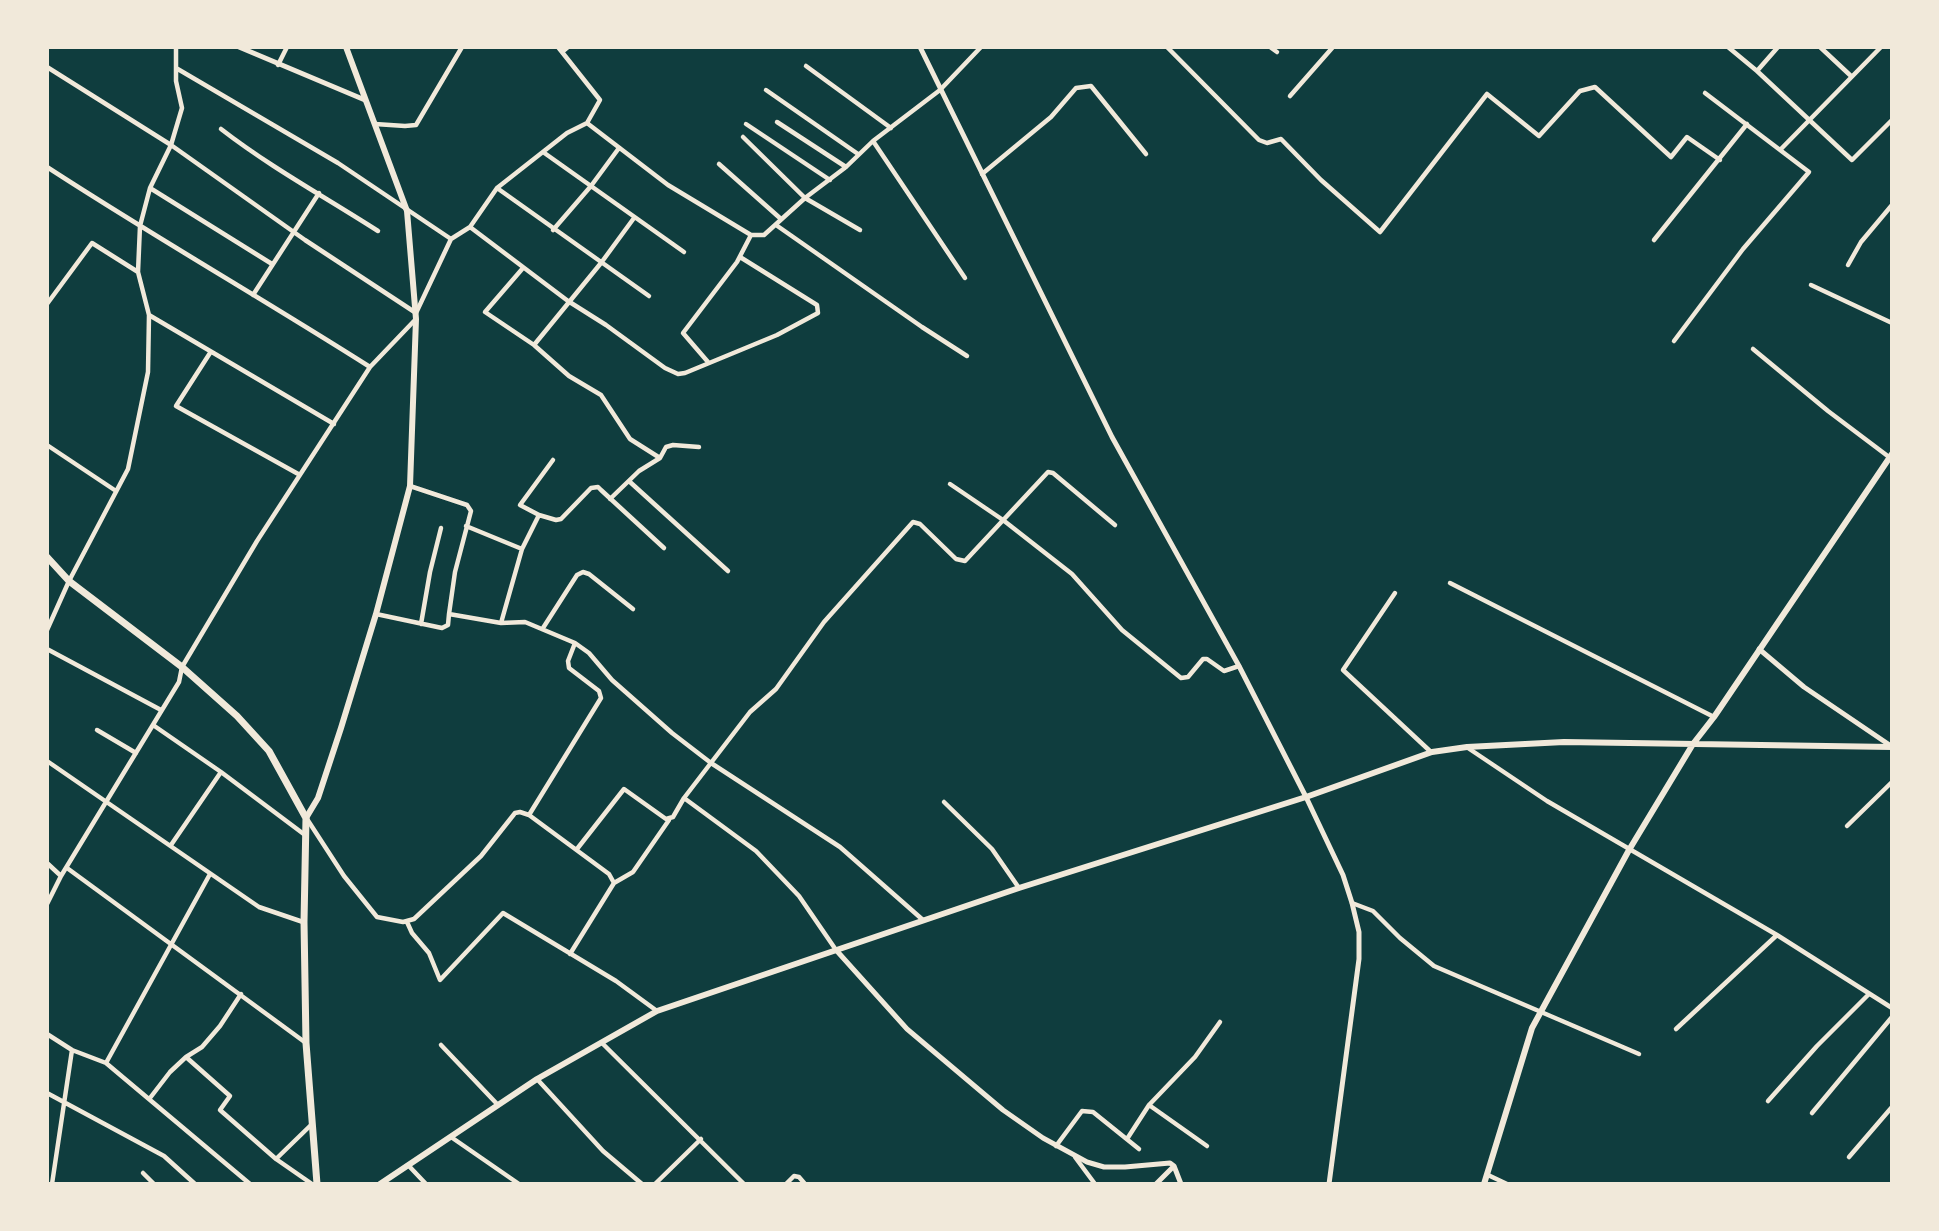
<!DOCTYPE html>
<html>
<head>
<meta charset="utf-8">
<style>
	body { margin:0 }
	#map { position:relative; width:1939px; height:1231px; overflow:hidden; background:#0f3d3e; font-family:Helvetica,sans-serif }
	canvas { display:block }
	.frame { position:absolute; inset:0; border:49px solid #f1e9da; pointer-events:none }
</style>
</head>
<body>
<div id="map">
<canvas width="1939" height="1231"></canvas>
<div class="frame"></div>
</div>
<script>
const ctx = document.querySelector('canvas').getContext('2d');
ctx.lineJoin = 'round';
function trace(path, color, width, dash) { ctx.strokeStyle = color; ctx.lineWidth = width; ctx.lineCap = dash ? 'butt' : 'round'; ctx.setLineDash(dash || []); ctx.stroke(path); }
trace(new Path2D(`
	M558 47 600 100 587 123
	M1167 47 1259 140 1267 143 1281 139 1321 180 1380 232 1487 94 1539 136 1580 91 1595 87 1671 157 1687 137 1720 160
	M1270 47 1277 52
	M1728 47 1757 71 1852 160 1892 120
	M1820 47 1851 76
	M562 52 568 47
	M278 65 287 47
	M806 66 891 128
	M47 67 171 145 305 240 416 313 451 239
	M176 68 338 163 451 239 470 227 497 188 567 133 587 123 668 185 751 235H764L805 198 846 167 873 141 940 90 981 47
	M1757 71 1778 47
	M766 90 858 154
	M1290 96 1333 47
	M777 122 846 167
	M375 124 405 126 416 125 462 47
	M746 124 830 180
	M221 129C270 167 325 197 378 231
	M743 137 805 198 860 230
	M873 141 965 278
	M1781 149 1881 47
	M543 152 684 252
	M719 164 781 219
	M47 167C153 236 263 299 370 367
	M982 174 1051 117 1076 88 1091 86 1146 154
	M150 188 272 264
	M497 188 649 296
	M776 225 922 327 967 356
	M470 227 568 301 606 325 665 368 678 374 685 373 777 335 818 313 817 305 740 257
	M553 230 591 186 619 148
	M1654 240 1747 124
	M1848 265 1861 242 1892 205
	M523 268 485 312 534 345 569 376 601 395 630 439 660 458
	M1811 285 1892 323
	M253 295 319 193
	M47 304 92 243 138 272
	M149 315 334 424
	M1674 341 1743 249 1809 172 1705 93
	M534 345 601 263 634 218
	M1753 349 1828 411 1889 457
	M210 353 176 406 300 475
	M708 362 683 333 737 262 751 235
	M47 445 116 491
	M630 482 728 571
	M950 484 1003 520 1072 574 1122 630 1181 678 1188 677 1203 659H1207L1224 671 1239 666
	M410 486 467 505 471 511 455 572 449 614
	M610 499 639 471 660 458 666 447 673 445 699 447
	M539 515 520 505 553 460
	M466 526 522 549
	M1450 583 1714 717
	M1395 593 1343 670 1431 752
	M376 614 442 628 448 625 449 614 501 623 525 622 575 643 589 653 612 680 672 733 711 763 840 847 923 920
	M501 623 522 549 539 515 556 520 561 519 591 488 598 487 601 490 664 548
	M421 624 430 572 441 528
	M543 628 577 575 583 572 589 574 633 609
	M47 630 69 581 128 469 148 372 149 315 138 272 140 226 150 188 171 145 182 108 176 81V47
	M47 649 161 710
	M153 725 221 772 305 835
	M97 730 136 753
	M1468 748 1547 801 1777 935 1892 1008
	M47 761 259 907 303 922
	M684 798 756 851 799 896 836 950
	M944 802 992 849 1019 888
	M529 815 601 698 599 691 569 668 568 661 575 643
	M307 819 344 876 377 917 403 922 414 919 481 856 515 813 520 812 529 815 609 874 614 883 570 954
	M1847 826 1892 782
	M171 845 221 772
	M577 849 624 789 666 819 673 817 684 798 750 712 776 689 824 622 913 522 920 524 956 559 965 561 1048 472 1053 473 1115 525
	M47 863 61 876
	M67 868 306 1043
	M614 883 633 872 669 820
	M1352 903 1373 911 1400 938 1434 966 1639 1054
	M47 904 61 876 179 682 182 667 257 541 370 367 415 320
	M407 922 412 933 429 953 440 980 503 913 616 981 657 1011
	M1676 1029 1777 935
	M47 1034 72 1050
	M602 1043 744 1184
	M441 1045 498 1105
	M186 1057 230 1096 220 1110 276 1159 311 1125
	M106 1063 250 1184
	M537 1079 603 1151 642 1184
	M47 1093 164 1156 195 1184
	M150 1098 170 1072 186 1057 202 1047 220 1026 241 994
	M1768 1101 1817 1046 1869 994
	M1149 1105 1207 1146
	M1812 1113 1892 1017
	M451 1137 519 1184
	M1127 1139 1149 1105 1195 1057 1220 1022
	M1056 1146 1082 1111 1093 1112 1139 1149
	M1075 1157 1095 1184
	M1849 1157 1892 1107
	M276 1159 312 1184
	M408 1165 426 1184
	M143 1173 154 1184
	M1488 1175 1507 1184
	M52 1184 72 1050 106 1063 210 874
	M655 1184 701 1139
	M786 1184 794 1176 799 1177 805 1184`), '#f1e9da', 4.5);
trace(new Path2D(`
	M239 47 365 100
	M920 47 1112 437 1239 666 1306 797 1343 875 1352 903 1359 932V959L1329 1184
	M1759 649 1804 687 1891 746
	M836 950 907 1029 1003 1110 1043 1138 1087 1162 1104 1167H1125L1170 1163 1174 1166 1181 1184
	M1156 1184 1174 1166`), '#f1e9da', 5);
trace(new Path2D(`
	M306 818 318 798 341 728 376 614 410 486 416 319 407 211 346 47
	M380 1184 537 1079 657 1011 1019 888 1306 797 1432 752 1467 747 1564 742 1892 747
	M1484 1184 1532 1028 1629 850 1693 744 1714 717 1892 454`), '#f1e9da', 6);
trace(new Path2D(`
	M47 557 69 581 182 667 237 716 269 751 306 818 304 922 306 1043 317 1184`), '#f1e9da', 7);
</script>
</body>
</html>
